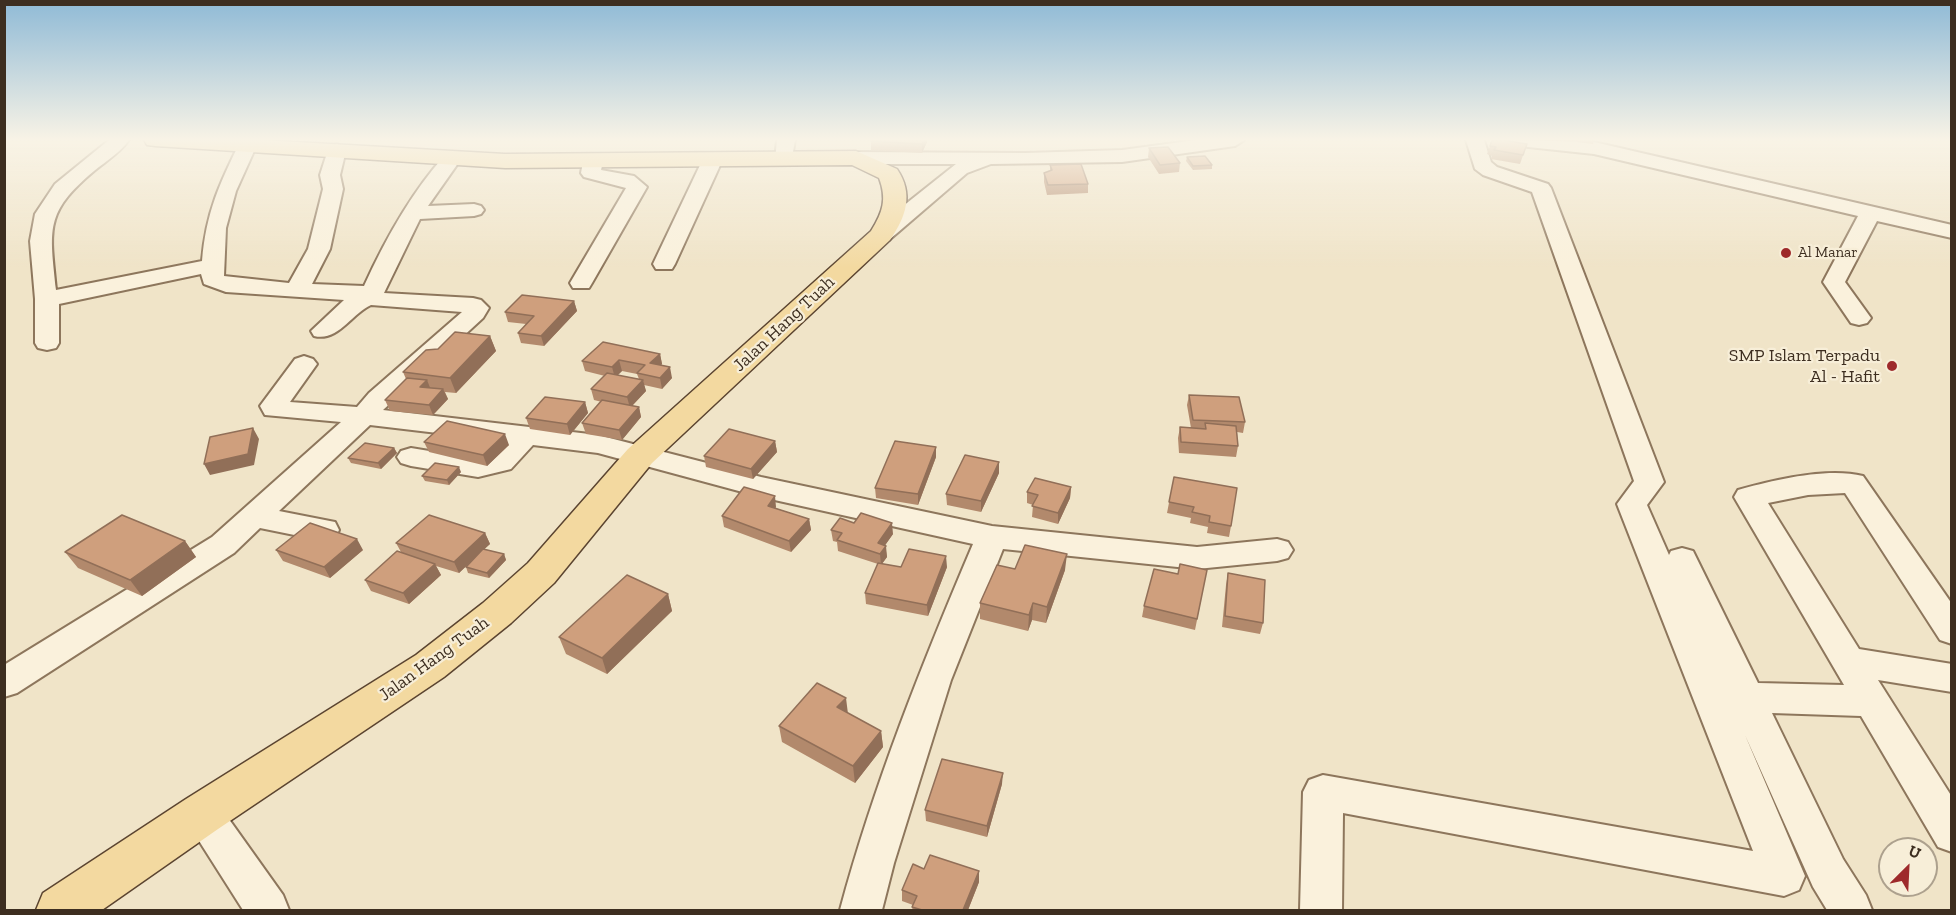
<!DOCTYPE html>
<html>
<head>
<meta charset="utf-8">
<style>
	body { margin:0 }
	#map { position:relative; width:1956px; height:915px; overflow:hidden; background:#f0e4c8; font-family:"Zilla Slab",serif }
	canvas { display:block }
	.frame { position:absolute; inset:0; border:6px solid #3d2e20; pointer-events:none }
	.north { position:absolute; left:1878px; top:837px; width:60px; height:60px; box-sizing:border-box; background:#f7eed8; border:2px solid #ada18e; border-radius:50%; rotate:24deg; font-size:16px; font-weight:700; line-height:24px; text-align:center; color:#3d2e20 }
	.north::after { content:''; display:block; margin:auto; width:21px; height:27px; background:#9e2a2b; clip-path:polygon(50% 0,100% 100%,50% 72%,0 100%) }
</style>
</head>
<body>
<div id="map">
<canvas width="1956" height="915"></canvas>
<div class="frame"></div>
<div class="north">U</div>
</div>
<script>
const ctx = document.querySelector('canvas').getContext('2d');
ctx.lineJoin = 'round';
function trace(path, color, width, dash) { ctx.strokeStyle = color; ctx.lineWidth = width; ctx.lineCap = dash ? 'butt' : 'round'; ctx.setLineDash(dash || []); ctx.stroke(path); }
function paint(path, color) { ctx.fillStyle = color; ctx.fill(path, 'evenodd'); }
function write(font, color, halo, rows, align = 'center') {
  ctx.font = font + ' "Zilla Slab",serif'; ctx.lineWidth = 4.5; ctx.setLineDash([]); ctx.textBaseline = 'middle'; ctx.strokeStyle = halo; ctx.fillStyle = color; for (const [text, x, y, turn = 0] of rows) {
    ctx.save(); ctx.translate(x, y); ctx.rotate((+turn || 0) * Math.PI / 180); ctx.textAlign = isNaN(turn) ? turn : align; if (halo) ctx.strokeText(text, 0, 0); ctx.fillText(text, 0, 0); ctx.restore();
  }
}
const minor = new Path2D(`
	M109 140H129C121 152 106 161 94 171 44 213 50 229 56 290L202 261C206 212 220 183 241 140H259L236 191 226 228 224 276 289 283 308 249 323 189 320 175 328 150 337 144 346 150 340 175 343 189 330 249 312 284 364 286C385 240 411 193 445 155H459L461 159 428 206 474 204 481 206 484 210 481 214 474 216 420 219 384 293 473 298 481 300 489 308 483 318 383 410 598 435 761 477 992 526 1197 547 1277 539 1288 542 1293 550 1288 558 1277 561 1197 569 1003 549 951 680 894 863 882 910H840C874 784 922 664 973 544L761 497 598 453 533 445 511 469 478 477 411 466 401 463 397 457 401 451 411 448 478 459 491 455 505 441 370 425 279 511 335 522 339 530 335 538 324 541 260 528 234 553 17 693 4 697V665L212 537 341 422 265 415 260 406 295 359 304 356 313 359 317 364 290 402 357 407 369 393 462 312 371 305C351 314 338 342 314 336L311 331 344 300 226 292 204 284 201 274 59 304V343L56 348 47 350 38 348 35 343V299L30 241 35 214 55 184Z
	M777 140H795L791 164H777L775 160Z
	M1196 140H1244L1235 146 1122 162 991 164 967 173 889 240H873L870 235 873 230 956 164H856L847 158 856 152 1025 153 1122 150Z
	M1466 140H1484L1491 162 1497 167 1548 184 1551 188 1664 482 1647 505 1669 555 1671 551 1682 548 1693 551 1758 683 1844 685 1734 497 1738 490C1773 480 1828 467 1863 476L1952 604V644L1940 640 1845 493 1808 495 1768 503 1859 649 1952 664V692L1878 680 1952 797V852L1938 847 1861 716 1772 713 1843 859 1866 895 1872 910H1827L1813 887 1745 735 1805 876 1799 890 1784 896 1343 813 1342 910H1300L1303 792 1309 780 1323 775 1753 851 1617 504 1634 481 1532 192 1483 175 1475 169Z
	M1510 140 1594 142 1952 225V238L1877 221 1845 282 1871 318 1867 323 1859 325 1851 323 1823 282 1858 216 1594 154 1519 146Z
	M712 155 722 161 675 264 672 269H656L653 264 702 161Z
	M593 156 603 162 601 170 634 176 647 187 592 283 589 288H573L570 283 626 188 584 177 581 173 583 162Z
	M202 796 216 801 283 895 289 910H243L182 814 188 801Z`);
const major = new Path2D(`
	M144 140H262L505 154 856 151 897 169C914 194 906 217 890 240L652 463 554 583 511 623 444 677 218 829 102 910H36L43 893 186 799 416 655 483 603 528 563 628 449 871 231C883 212 887 199 879 178L852 165 505 168 155 146 147 145Z`);
trace(minor, '#8d765c', 4);
trace(major, '#5b4430', 3);
paint(minor, '#faf1dc');
paint(major, '#f3d9a0');
paint(new Path2D(`
	M871 140H927V142L922 153 871 150Z
	M1577 140H1594L1593 144 1577 142Z
	M1527 144 1520 164 1491 159 1492 156 1487 154 1490 146Z
	M1149 148 1180 163 1179 172 1159 174 1148 157Z
	M1187 157 1212 165V169L1193 170 1186 161Z
	M1050 165 1088 184V193L1047 195 1044 182V173L1050 171Z
	M574 301 577 311 544 346 521 343 518 333 526 324 508 322 505 312Z
	M490 336 496 351 456 393 445 392 448 399 433 415 390 411 385 400 406 379 403 372 438 349Z
	M660 354 662 364 661 365 672 378 662 389 644 385 646 391 632 406 639 407 641 417 622 440 586 434 582 423 602 402 594 400 591 389 605 376 585 371 582 361ZM622 371 637 374 639 379 617 375Z
	M1189 395 1245 422 1243 433 1237 432 1238 446 1236 457 1179 453 1178 438 1180 427 1191 428 1187 405Z
	M585 402 588 413 570 435 530 429 526 418Z
	M775 441 777 452 753 479 706 467 704 456Z
	M424 442 509 445 487 466 429 452Z
	M936 447V457L918 505 876 498 875 488Z
	M394 448 397 453 381 469 351 463 348 458Z
	M999 462V473L981 512 947 505 946 494Z
	M461 472 449 485 425 481 422 476Z
	M1174 477 1231 526 1229 537 1207 533 1208 527 1190 523 1191 518 1167 513Z
	M1071 487 1070 498 1058 524 1032 517 1033 505 1027 503V492Z
	M776 507 775 508 809 519 811 530 791 552 724 527 722 516Z
	M831 530 893 534 885 545 887 557 882 564 901 567H947L928 616 866 604 865 593 878 564 838 551 837 542 833 541Z
	M485 533 490 544 484 549 504 554 506 560 489 578 468 573 466 567 473 559 459 573 436 566 441 575 409 604 371 591 365 580 401 552 396 543Z
	M185 541 196 557 142 596 78 568 65 552Z
	M276 550H363L330 578 283 561Z
	M1015 569 1065 570 1046 623 1032 620 1028 631 980 619V603Z
	M1207 570 1195 630 1142 617 1144 606Z
	M1228 573 1263 623 1260 634 1222 627 1226 585Z
	M668 594 672 611 607 674 566 654 559 637Z
	M848 713 881 731 883 747 855 783 782 742 779 726Z
	M1002 784 987 837 926 821 925 810Z
	M979 871V882L968 910H912L913 905 902 901V890Z`), '#b2896c');
paint(new Path2D(`
	M924 140H927V142L922 153V144Z
	M574 301 577 311 544 346 541 336Z
	M490 336 496 351 456 393 450 378Z
	M660 354 662 364 653 374 650 363Z
	M619 360 622 371 615 378 612 367Z
	M670 367 672 378 662 389 660 378Z
	M427 380 431 390 420 387Z
	M643 380 646 391 630 408 627 397Z
	M443 389 448 399 433 415 429 405Z
	M585 402 588 413 570 435 567 424Z
	M639 407 641 417 622 440 619 430Z
	M253 428 259 439 254 465 210 475 204 464Z
	M505 434 509 445 487 466 483 455Z
	M775 441 777 452 753 479 751 469Z
	M936 447V457L918 505V494Z
	M394 448 397 453 381 469 378 463Z
	M999 462V473L981 512V501Z
	M459 467 461 472 449 485 447 480Z
	M1071 487 1070 498 1058 524V513Z
	M775 496 776 507 770 517 768 506Z
	M809 519 811 530 791 552 789 541Z
	M892 523 893 534 879 554 878 543Z
	M485 533 490 544 459 573 454 562Z
	M357 539 363 550 330 578 324 567Z
	M185 541 196 557 142 596 130 580Z
	M886 546 887 557 881 565 880 554Z
	M504 554 506 560 489 578 487 573Z
	M1067 554 1065 570 1046 623 1047 607Z
	M946 556 947 567 928 616 927 605Z
	M435 564 441 575 409 604 403 593Z
	M668 594 672 611 607 674 602 658Z
	M1033 603 1032 620 1028 631 1029 615Z
	M846 698 848 714 837 707Z
	M881 731 883 747 855 783 853 766Z
	M1003 773 1002 784 987 837V826Z
	M979 871V882L968 910H963Z`), '#916f58');
const building = new Path2D(`
	M871 140H924L922 144 871 141Z
	M1492 140H1503L1527 144 1523 155 1494 150 1496 147 1490 146Z
	M1168 147 1180 163 1160 165 1149 148Z
	M1205 156 1212 165 1193 166 1187 157Z
	M1081 164 1088 184 1048 185 1044 173 1052 170 1050 165Z
	M522 295 574 301 541 336 518 333 534 316 505 312Z
	M455 332 490 336 450 378 403 372 426 350 438 349Z
	M603 342 660 354 650 363 670 367 660 378 637 373 645 365 619 360 612 367 582 361Z
	M607 373 643 380 627 397 591 389Z
	M407 378 427 380 420 387 443 389 429 405 385 400Z
	M1189 395 1239 397 1245 422 1193 420Z
	M545 397 585 402 567 424 526 418Z
	M602 400 639 407 619 430 582 423Z
	M447 421 505 434 483 455 424 442Z
	M1205 423 1236 426 1238 446 1181 442 1180 427 1206 429Z
	M253 428 248 454 204 464 210 437Z
	M729 429 775 441 751 469 704 456Z
	M895 441 936 447 918 494 875 488Z
	M365 443 394 448 378 463 348 458Z
	M965 455 999 462 981 501 946 494Z
	M435 463 459 467 447 480 422 476Z
	M1174 477 1237 488 1231 526 1209 522 1210 516 1192 512 1194 507 1169 502Z
	M1035 478 1071 487 1058 513 1032 506 1038 495 1027 492Z
	M744 487 775 496 768 506 809 519 789 541 722 516Z
	M861 513 892 523 878 543 886 546 880 554 837 540 842 533 831 530 840 518 854 523Z
	M122 515 185 541 130 580 65 552Z
	M429 515 485 533 454 562 396 543Z
	M310 523 357 539 324 567 276 550Z
	M1025 545 1067 554 1047 607 1033 603 1029 615 980 603 997 565 1015 569Z
	M483 549 504 554 487 573 466 567Z
	M909 549 946 556 927 605 865 593 878 563 901 567Z
	M397 551 435 564 403 593 365 580Z
	M1180 564 1207 570 1197 619 1144 606 1154 569 1178 574Z
	M1228 573 1265 580 1263 623 1225 616Z
	M627 575 668 594 602 658 559 637Z
	M817 683 846 698 837 707 881 731 853 766 779 726Z
	M942 759 1003 773 987 826 925 810Z
	M930 855 979 871 963 910H922L912 907 917 896 902 890 913 864 924 869Z`);
paint(building, '#cf9f7d');
trace(building, '#916f58', 1.5);
const sky = ctx.createLinearGradient(0, 0, 0, 268);
sky.addColorStop(0, '#8fbad6');
sky.addColorStop(0.52, '#f8f3e6');
sky.addColorStop(1, '#f8f3e600');
ctx.fillStyle = sky;
ctx.fillRect(0, 0, 1956, 268);
for (const [x, y, r, color] of [
	[1786,253,6,"#9e2a2b"],
	[1892,366,6,"#9e2a2b"]
]) { const dot = new Path2D(); dot.arc(x, y, r, 0, 2 * Math.PI); ctx.fillStyle = color; ctx.fill(dot); trace(dot, '#f7eed8', 2); }
write('15px', '#3d2e20', '#f7eed8', [
	["Al Manar",1798,253]
], 'left');
write('18px', '#3d2e20', '#f7eed8', [
	["Jalan Hang Tuah",784,324,-43],
	["Jalan Hang Tuah",434,659,-36]
]);
write('18px', '#3d2e20', '#f7eed8', [
	["SMP Islam Terpadu",1880,356],
	["Al - Hafit",1880,377]
], 'right');
</script>
</body>
</html>
